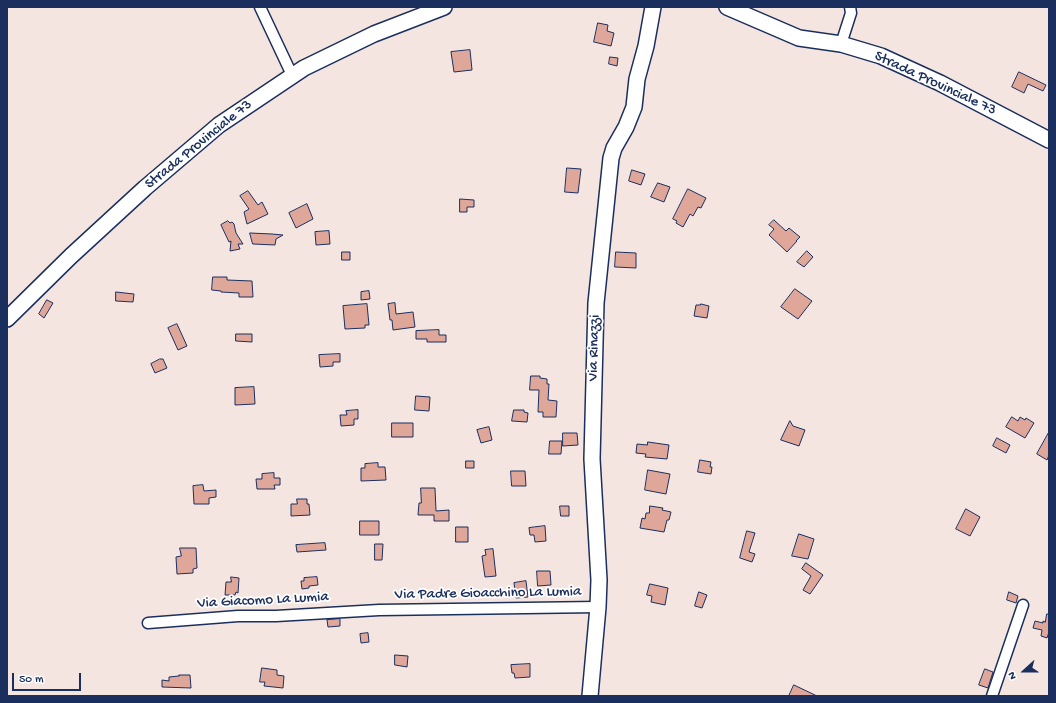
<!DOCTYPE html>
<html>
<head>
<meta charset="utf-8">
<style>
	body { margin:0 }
	#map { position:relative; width:1056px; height:703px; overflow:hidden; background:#f5e5e0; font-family:"Gochi Hand",sans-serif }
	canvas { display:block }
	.frame { position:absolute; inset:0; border:8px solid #1b2f5e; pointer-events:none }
	.north { position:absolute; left:1004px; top:651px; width:40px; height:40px; -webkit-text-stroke:3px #fff; paint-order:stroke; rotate:249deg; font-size:11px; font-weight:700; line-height:16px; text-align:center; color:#1b2f5e }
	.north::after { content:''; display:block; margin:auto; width:14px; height:18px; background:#1b2f5e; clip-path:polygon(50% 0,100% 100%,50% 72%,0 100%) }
	.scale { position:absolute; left:12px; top:673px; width:69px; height:18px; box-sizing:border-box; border:2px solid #1b2f5e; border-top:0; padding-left:5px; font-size:12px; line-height:14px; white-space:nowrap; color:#1b2f5e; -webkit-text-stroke:3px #fff; paint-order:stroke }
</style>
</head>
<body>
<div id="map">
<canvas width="1056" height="703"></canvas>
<div class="frame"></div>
<div class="north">N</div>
<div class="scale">50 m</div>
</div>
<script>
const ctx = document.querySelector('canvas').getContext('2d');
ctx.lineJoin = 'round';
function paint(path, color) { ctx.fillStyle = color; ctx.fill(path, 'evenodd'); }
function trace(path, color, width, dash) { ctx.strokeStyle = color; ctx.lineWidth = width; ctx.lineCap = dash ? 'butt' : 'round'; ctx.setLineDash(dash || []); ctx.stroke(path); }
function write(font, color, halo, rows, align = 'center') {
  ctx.font = font + ' "Gochi Hand",sans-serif'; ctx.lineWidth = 3.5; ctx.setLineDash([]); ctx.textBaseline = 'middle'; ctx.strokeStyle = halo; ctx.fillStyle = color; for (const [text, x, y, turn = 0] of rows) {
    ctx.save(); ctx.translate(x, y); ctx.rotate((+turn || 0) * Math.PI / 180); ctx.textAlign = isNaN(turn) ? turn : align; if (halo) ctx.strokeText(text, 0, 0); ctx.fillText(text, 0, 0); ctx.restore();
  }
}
const building = new Path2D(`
	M598 23 608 25 607 31 614 33 611 46 594 42Z
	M470 50 472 70 454 72 451 52Z
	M610 57 618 58 617 66 609 64Z
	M1019 72 1046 85 1043 91 1028 84 1024 93 1012 87Z
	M567 168 581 169 578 193 565 192Z
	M632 170 645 174 641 185 629 181Z
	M658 183 670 187 664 202 651 197Z
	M688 189 706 198 701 208 698 207 693 216 690 214 683 227 676 223 677 221 673 219Z
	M248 191 258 205 262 202 268 214 247 224 244 212 249 209 240 196Z
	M460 199 474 200V207H467V212H460Z
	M307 204 313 219 296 228 289 213Z
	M774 220 786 231 789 228 800 237 796 241H797L787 252 769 235 774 229 769 225Z
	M228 221 230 223 232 222 234 224 236 233 243 244H238L240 249 230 251 231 241 229 242 221 225Z
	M329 231 330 244 316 245 315 232Z
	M250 233 272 234 283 235 276 239 275 245 253 244Z
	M807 251 813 257 804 267 797 262Z
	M342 252H350V260H342Z
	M616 252 636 253V268L615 267Z
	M213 277H227V280L252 281 253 297H239V293L221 292V291L212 290Z
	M795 289 812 301 798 319 781 307Z
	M369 291 370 299 361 300V292Z
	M116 292 134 294 133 302 116 301Z
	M47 300 53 303 44 318 39 314Z
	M395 303 396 314 413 312 415 327 393 330 392 320H390L388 304Z
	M367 304 369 325H365V328L345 329 343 306Z
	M701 304 709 306 707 318 694 316 696 305H700Z
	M177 324 187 346 178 350 168 328Z
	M439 330V335H446V342H427V339H416V331Z
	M236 334H252V342L236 341Z
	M340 354V362H333V366L320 367 319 355Z
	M160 359H163L167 368 155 373 151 364Z
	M531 376H540V378L547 379V384H549L548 400 557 401 556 417H543V412H538L539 390H530Z
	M254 387 255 404 235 405V388Z
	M416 396 430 397 429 411 415 410Z
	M358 410V419H354V425L341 426 340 415H347L346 411Z
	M514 410H524V412L528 413 527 422 512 421Z
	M1012 417 1018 421 1020 417 1025 420 1026 418 1034 423 1025 438 1006 427Z
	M790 421 793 426 805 430 799 446 781 440Z
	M392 423H413V437H392Z
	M489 427 492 440 481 443 477 430Z
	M1049 432V455L1047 460 1037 454Z
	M563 433H577L578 445 563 446Z
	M997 438 1010 445 1006 453 993 446Z
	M550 441H562L561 454H549Z
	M648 442 669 445 667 459 645 457 646 454 636 453 637 444 647 445Z
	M700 460 711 462 710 467H712L711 474 698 472Z
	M466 461H474V468H466Z
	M378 463V467H385L386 480 361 481V468H365V464Z
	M648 470 670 474 666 494 645 490Z
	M511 471H525L526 486H512Z
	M274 473V478H280V485H274L275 489H257L256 479H262V474Z
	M203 485 204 491 216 490V497L209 498V504H194L193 486Z
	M421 488H435L436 511 449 510V521H434V515H418L419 503H421Z
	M297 499H307V504H309L310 515 291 516V504H297Z
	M560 506H569V516H561Z
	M650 506 663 508 662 510 671 512 669 520H667L664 532 640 528 642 518 645 519 646 513H649Z
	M966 509 980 517 970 536 956 529Z
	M360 521H379V535H360Z
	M545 526 546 541 535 542 534 535H530L529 528Z
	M456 527H468V542H456Z
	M747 531 755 533 749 552 755 554 752 562 740 558Z
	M799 534 814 539 808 559 792 556Z
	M325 543 326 550 297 552 296 545Z
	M375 544H383L382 560H375Z
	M180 548H196L197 568 193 569V573L177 574 176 557 181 556Z
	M493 549 496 576 485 577 482 556 486 555 485 550Z
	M806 563 823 575 810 594 803 590 811 576 802 569Z
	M537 571H550L551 585 538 586Z
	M231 577 239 578 238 593 236 592 235 595H225L226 582H231Z
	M317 577 318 585 309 586V588L302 589 301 581H304V578Z
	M526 581 528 597 516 598 514 583Z
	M650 584 668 588 665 605 651 602 652 596 647 595Z
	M699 592 707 595 702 608 695 606Z
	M1009 592 1018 596 1016 603 1007 600Z
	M1047 614H1049V632L1047 638 1041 636 1042 630 1033 628 1035 621 1043 623V621L1045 622Z
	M340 619V626L328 627 327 620Z
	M368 633 369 642 361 643 360 634Z
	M395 655 408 656 407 667 395 665Z
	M530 664V677L515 678 514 673H512L511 665Z
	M262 668 277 670V675L284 676 283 688 264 686 265 682H260Z
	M985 669 993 672 988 688 979 685Z
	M179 675H190L191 688 162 687V680L169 681V677L179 676Z
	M794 685 817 696H789Z`);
paint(building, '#dfa799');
trace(building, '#1b2f5e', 1);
const street = new Path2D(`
	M260 7 292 75
	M841 44 851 13 850 7
	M148 623 238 616H276L379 610 598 607
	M992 696 1023 605`);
const secondary = new Path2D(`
	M727 7 799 38 841 44 881 56 940 83 1049 140
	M7 319 71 256 145 188 219 125 304 68 374 34 444 7
	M590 696 598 607 599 580 592 459 596 303 611 158 614 148 626 127 634 107 637 79 646 46 653 7`);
trace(street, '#1b2f5e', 13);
trace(secondary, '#1b2f5e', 18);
trace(street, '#fff', 10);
trace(secondary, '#fff', 15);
write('15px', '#1b2f5e', '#fff', [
	["Strada Provinciale 73",935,84,25],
	["Strada Provinciale 73",199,145,-39],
	["Via Rinazzi",595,348,-88],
	["Via Padre Gioacchino La Lumia",488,594,-1],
	["Via Giacomo La Lumia",263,601,-3]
]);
</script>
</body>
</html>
